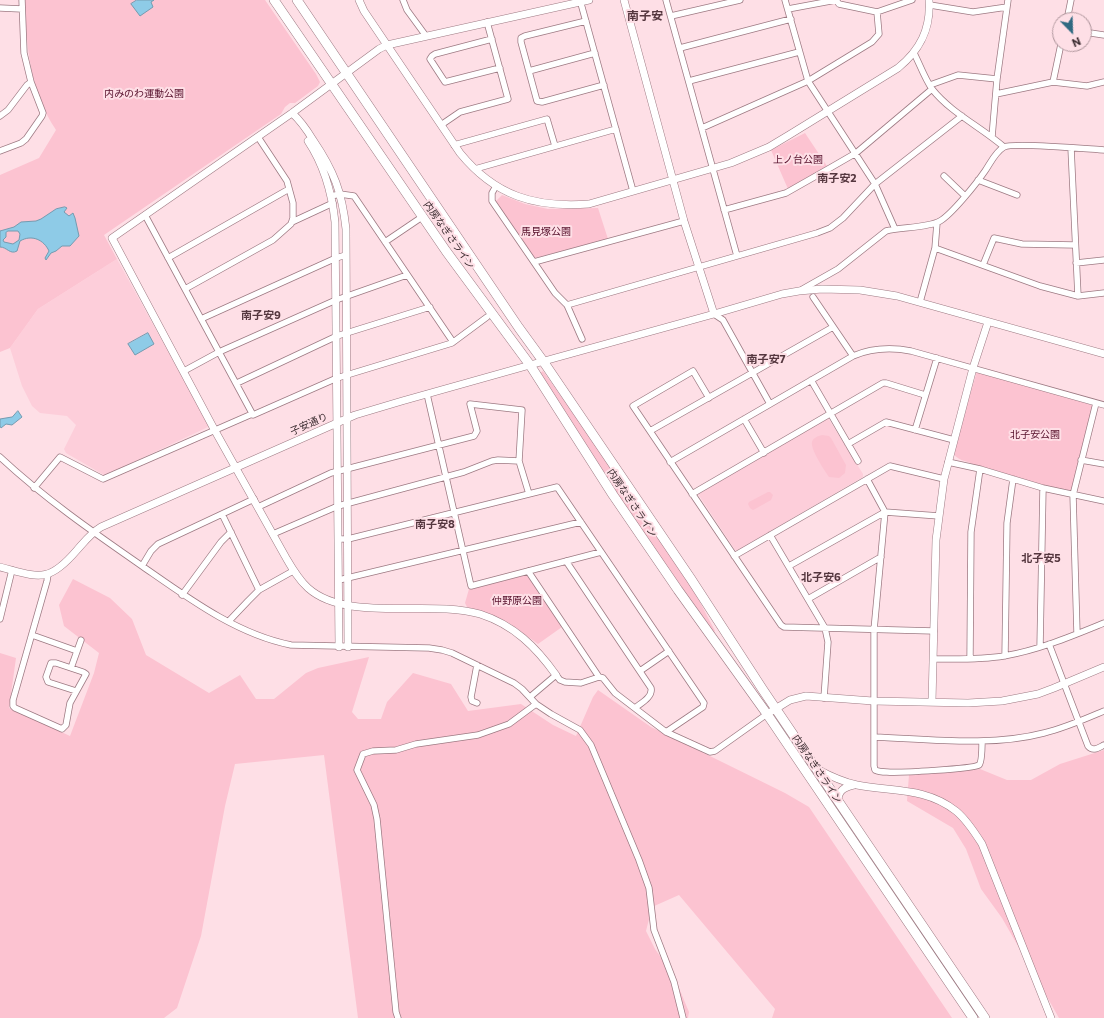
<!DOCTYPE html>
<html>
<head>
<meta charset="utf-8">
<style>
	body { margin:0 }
	#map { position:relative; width:1104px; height:1018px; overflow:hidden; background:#fedfe6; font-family:Commissioner,sans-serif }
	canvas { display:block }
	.north { position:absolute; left:1052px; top:12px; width:40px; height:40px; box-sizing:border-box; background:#fedfe6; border:1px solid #b0979d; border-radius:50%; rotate:157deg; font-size:11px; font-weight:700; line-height:16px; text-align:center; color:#3b2c30 }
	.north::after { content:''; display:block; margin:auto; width:14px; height:18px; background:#2f6a82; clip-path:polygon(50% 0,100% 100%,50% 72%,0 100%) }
</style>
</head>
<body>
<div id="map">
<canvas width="1104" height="1018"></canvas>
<div class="north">N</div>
</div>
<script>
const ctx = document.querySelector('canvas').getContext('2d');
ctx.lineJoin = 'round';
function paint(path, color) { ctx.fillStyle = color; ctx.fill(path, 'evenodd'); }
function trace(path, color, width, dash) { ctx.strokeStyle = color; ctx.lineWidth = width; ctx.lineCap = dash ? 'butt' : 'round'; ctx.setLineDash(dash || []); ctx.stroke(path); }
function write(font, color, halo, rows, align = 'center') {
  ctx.font = font + ' Commissioner,"Noto Sans JP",sans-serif'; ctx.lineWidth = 4; ctx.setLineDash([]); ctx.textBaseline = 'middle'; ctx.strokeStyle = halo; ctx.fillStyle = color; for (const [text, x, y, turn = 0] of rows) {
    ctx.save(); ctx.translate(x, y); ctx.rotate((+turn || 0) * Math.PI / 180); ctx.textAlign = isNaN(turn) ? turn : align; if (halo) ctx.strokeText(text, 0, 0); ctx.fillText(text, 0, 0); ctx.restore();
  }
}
paint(new Path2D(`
	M117 259 209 426 206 428 110 473 104 475 66 453 64 449 76 425 67 416 40 413 32 406 22 386 10 348 38 309Z
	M828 418 863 474V477L738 550H735L698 494Z`), '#fdceda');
paint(new Path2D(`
	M25 0H265L316 74 320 82 318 86 295 103H290L285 107 281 114 104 235 117 259 38 309 10 348 0 352V175L39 158 56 130C30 91 26 46 25 0Z
	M805 133 827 166 807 179 788 189 771 150Z
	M502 195 525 204 548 209 598 208 608 239 535 258 533 257 495 202Z
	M543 371 595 444 691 585 715 631 714 632 711 628 628 512 540 373Z
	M977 371 1092 405 1093 407 1071 491 1033 484 1032 482 980 466H975C967 459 960 463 953 453Z
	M822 435 829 436 831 438 846 465 845 473 839 478 829 477C825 471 810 449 812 442 813 438 818 436 822 435Z
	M768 492H770L773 495 771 500 755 509 753 510 750 508 748 504 749 502Z
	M526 575 530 579 562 627 538 644 509 623 467 607 465 603 469 589Z
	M73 579 110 598 132 619 146 655 209 693 240 675 256 699H274L306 673 318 668 369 657 352 712 358 719H381L387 702 413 673 451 684 468 711 521 704 553 725 576 736 593 697 598 690 651 727 785 793 809 807 952 1018H772L775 1009 679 895 652 907 646 931 655 949 674 976 689 1012 688 1018H358L324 755 235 764 225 806 201 936 177 1008 164 1018H0V653L16 658 9 708 70 736 94 673 99 653 64 626 59 605Z
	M1104 750V1018H1059L1002 918 981 889 966 849 953 828 907 801 909 775 980 769 1007 780H1031L1060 764Z`), '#fcc3d1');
const water = new Path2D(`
	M137 0H154L151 2 153 7 140 16 131 4Z
	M65 207 67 208 64 212 69 216 73 213 75 218 79 236 70 246H62L56 251 51 253 46 260 45 258 49 251C44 240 32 234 20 241L17 251C10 255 7 247 0 247V231L14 227 21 222 36 221 41 219 56 209ZM8 231H18L20 234 19 240 13 244 4 242 3 240 6 237V233Z
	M148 333 154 344 135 355 128 344Z
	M18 411 22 417 12 425 6 424 1 428 0 426V419L12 417Z`);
paint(water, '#8ecbe7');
trace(water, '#759bb0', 1);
const minor = new Path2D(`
	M403 0 407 10 426 36
	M580 0 633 191
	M666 0 737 256
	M785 0 808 81 875 184 895 229
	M930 5 973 12 1007 7
	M0 8 22 9
	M788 9 836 0 839 4 877 12 912 0
	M671 16 740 0
	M1067 20 1071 0
	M586 21 525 36 521 38V42L537 101 542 102 604 85
	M1084 32 1104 35
	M492 39 435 54 432 56 430 59 445 82 500 68
	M680 48 791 19
	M914 53C920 65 925 79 932 89 951 113 981 127 1004 147
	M529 71 595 53
	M689 81 799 52
	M1053 82 1061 44
	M930 85 958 75 997 79
	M996 94 1053 82 1087 86 1104 82
	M0 116 8 110 27 85 31 82
	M441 125 460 112 508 99 487 22
	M702 128 808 81 872 42 879 34 877 12
	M992 137 997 79 1008 0
	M454 145 547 119 555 146
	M1071 148 1078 296
	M0 151 21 143 26 139 42 116 43 113 31 82 24 53 22 0
	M475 169 616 129
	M944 176 965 196
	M978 180 1017 195
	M496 186 492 193V201L555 293 567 305 582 339
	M331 196 340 194 354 196 453 342
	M724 210 786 193 830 168 856 153 932 89
	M145 215 253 415 337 378 452 343 487 317
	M292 222 333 203
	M385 242 419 219
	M935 248 1040 286 1078 296 1104 293
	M168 258 289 189
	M534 262 684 221
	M1076 263 1104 260
	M983 265 994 238 1022 244 1075 245
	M185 289 273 240 291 224 293 218V203L287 181 258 137
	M801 290 838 269 886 231C901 227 928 228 940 221 952 214 976 184 985 171 990 164 995 152 1004 147 1013 142 1088 149 1104 150
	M813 297 853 356
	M920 302 935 248 937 223
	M567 305 817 233 830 228 843 218 875 184 962 116
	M714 314 723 320 770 404
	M201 319 336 258 346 255
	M184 371 219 352 336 300 407 275
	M811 380 858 461
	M237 383 337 336 430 307
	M427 394 471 586 601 552
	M709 398 693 371 633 406 781 625 784 627 934 631
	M744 419 764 453
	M915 430 937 358
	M650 431 833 327
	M848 444 886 422 954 440
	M0 457C44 498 93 532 142 566 188 598 236 634 291 645L429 648 442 650 452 653 514 683 522 689 536 704 551 714 580 730 591 745 639 860 649 888 654 930 674 982 683 1018
	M1081 460 1104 464
	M670 462 853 356C872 348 890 347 911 351L1104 405
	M948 462 980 469 1043 488 1104 501
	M867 479 885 512 874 630V766L875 770C879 772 883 772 887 772 898 773 973 769 979 765 982 762 982 746 982 741
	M34 488 60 457 103 479 252 414
	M692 494 883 383H886L925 395
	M258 507 331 473 474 436 477 431 470 404 522 410 519 461 529 494
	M222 514 259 590
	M273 534 338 506 464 472 492 461 498 460 519 461
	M770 535 825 628 828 642 824 698
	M338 539H348L557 487 704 703 703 707 666 732
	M734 556 890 466 944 479
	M566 561 651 688C653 697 641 703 635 708
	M142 566 151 551 158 544 254 499
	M789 566 885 512 939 516
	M528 571 599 677
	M48 574 47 581 13 700V706L15 708 62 729 66 725 70 703 86 674 83 672 56 663H51L46 677 48 682 76 691
	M339 580 581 522
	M182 595 221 542 231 532
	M808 599 881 557
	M0 619 12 570
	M229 621 248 601 259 590 293 571
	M1077 633 1073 495 1096 403
	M32 635 77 651
	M1049 644 1088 746C1093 752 1098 748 1104 745
	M1040 647 1043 488
	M1005 656 1007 523 1013 479
	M933 659C957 659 980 660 1004 656 1039 650 1072 636 1104 623
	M970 659 971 532 980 469
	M477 665 471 697 472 701 477 703
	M71 668 81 640
	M640 671 669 651
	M530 697 556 675 560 680 565 682 581 683 599 677 603 678 615 693 666 732 710 752 715 751 767 714
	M874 737C929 739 991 747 1044 733 1065 728 1085 719 1104 711
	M398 1018 396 1012 377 819 374 805 357 770 363 754 373 751 396 750 416 744 478 735 509 724 536 704`);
const tertiary = new Path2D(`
	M359 0 364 11 460 153C495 196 535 208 589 204L731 163 769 147 789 135 898 68C920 50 931 29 929 0
	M624 0 684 221 714 314
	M292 113C301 121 307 130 313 140 334 171 342 192 346 229L348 647
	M308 141C324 165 332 194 335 222L339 647
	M0 567C39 577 48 584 77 550 85 541 91 533 101 527L355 415 402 401 555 358 714 314 782 294 799 291 822 289 860 290 897 296 1104 354
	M556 675C536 647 514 625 480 614 430 599 347 623 308 588 298 579 292 568 285 556L214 429 112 238 292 113 379 49 387 45 589 0
	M932 702 936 540 944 479 973 368 988 322
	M772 711 790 700 806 696 873 701 968 703 1002 701 1038 694 1054 688 1104 667
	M817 769C830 776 843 782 857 785 892 792 926 787 956 811 967 820 975 833 982 844L1051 1018
	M838 801C838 790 845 787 854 785`);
const trunk = new Path2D(`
	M274 0 446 251 530 365 613 495 678 590 767 714 973 1018
	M297 0 519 328 543 361 691 579 763 690 985 1018`);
trace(minor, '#9d7a83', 7);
trace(tertiary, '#9d7a83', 8);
trace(trunk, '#9d7a83', 10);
trace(minor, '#fff', 5.5);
trace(tertiary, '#fff', 7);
trace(trunk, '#fff', 9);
write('10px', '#550e2a', '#fedfe6', [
	["内みのわ運動公園",144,94],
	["上ノ台公園",798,160],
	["馬見塚公園",546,232],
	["北子安公園",1035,435],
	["仲野原公園",517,601]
]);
write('10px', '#3b2c30', '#fedfe6', [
	["内房なぎさライン",449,235,55],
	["子安通り",309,424,-24],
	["内房なぎさライン",632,503,56],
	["内房なぎさライン",817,769,56]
]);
write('bold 11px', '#55373f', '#fedfe6', [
	["南子安2",837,178],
	["南子安9",261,315],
	["南子安7",766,359],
	["南子安8",435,524],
	["北子安5",1041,558],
	["北子安6",821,577]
]);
write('bold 12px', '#55373f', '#fedfe6', [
	["南子安",645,16]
]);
</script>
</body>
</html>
